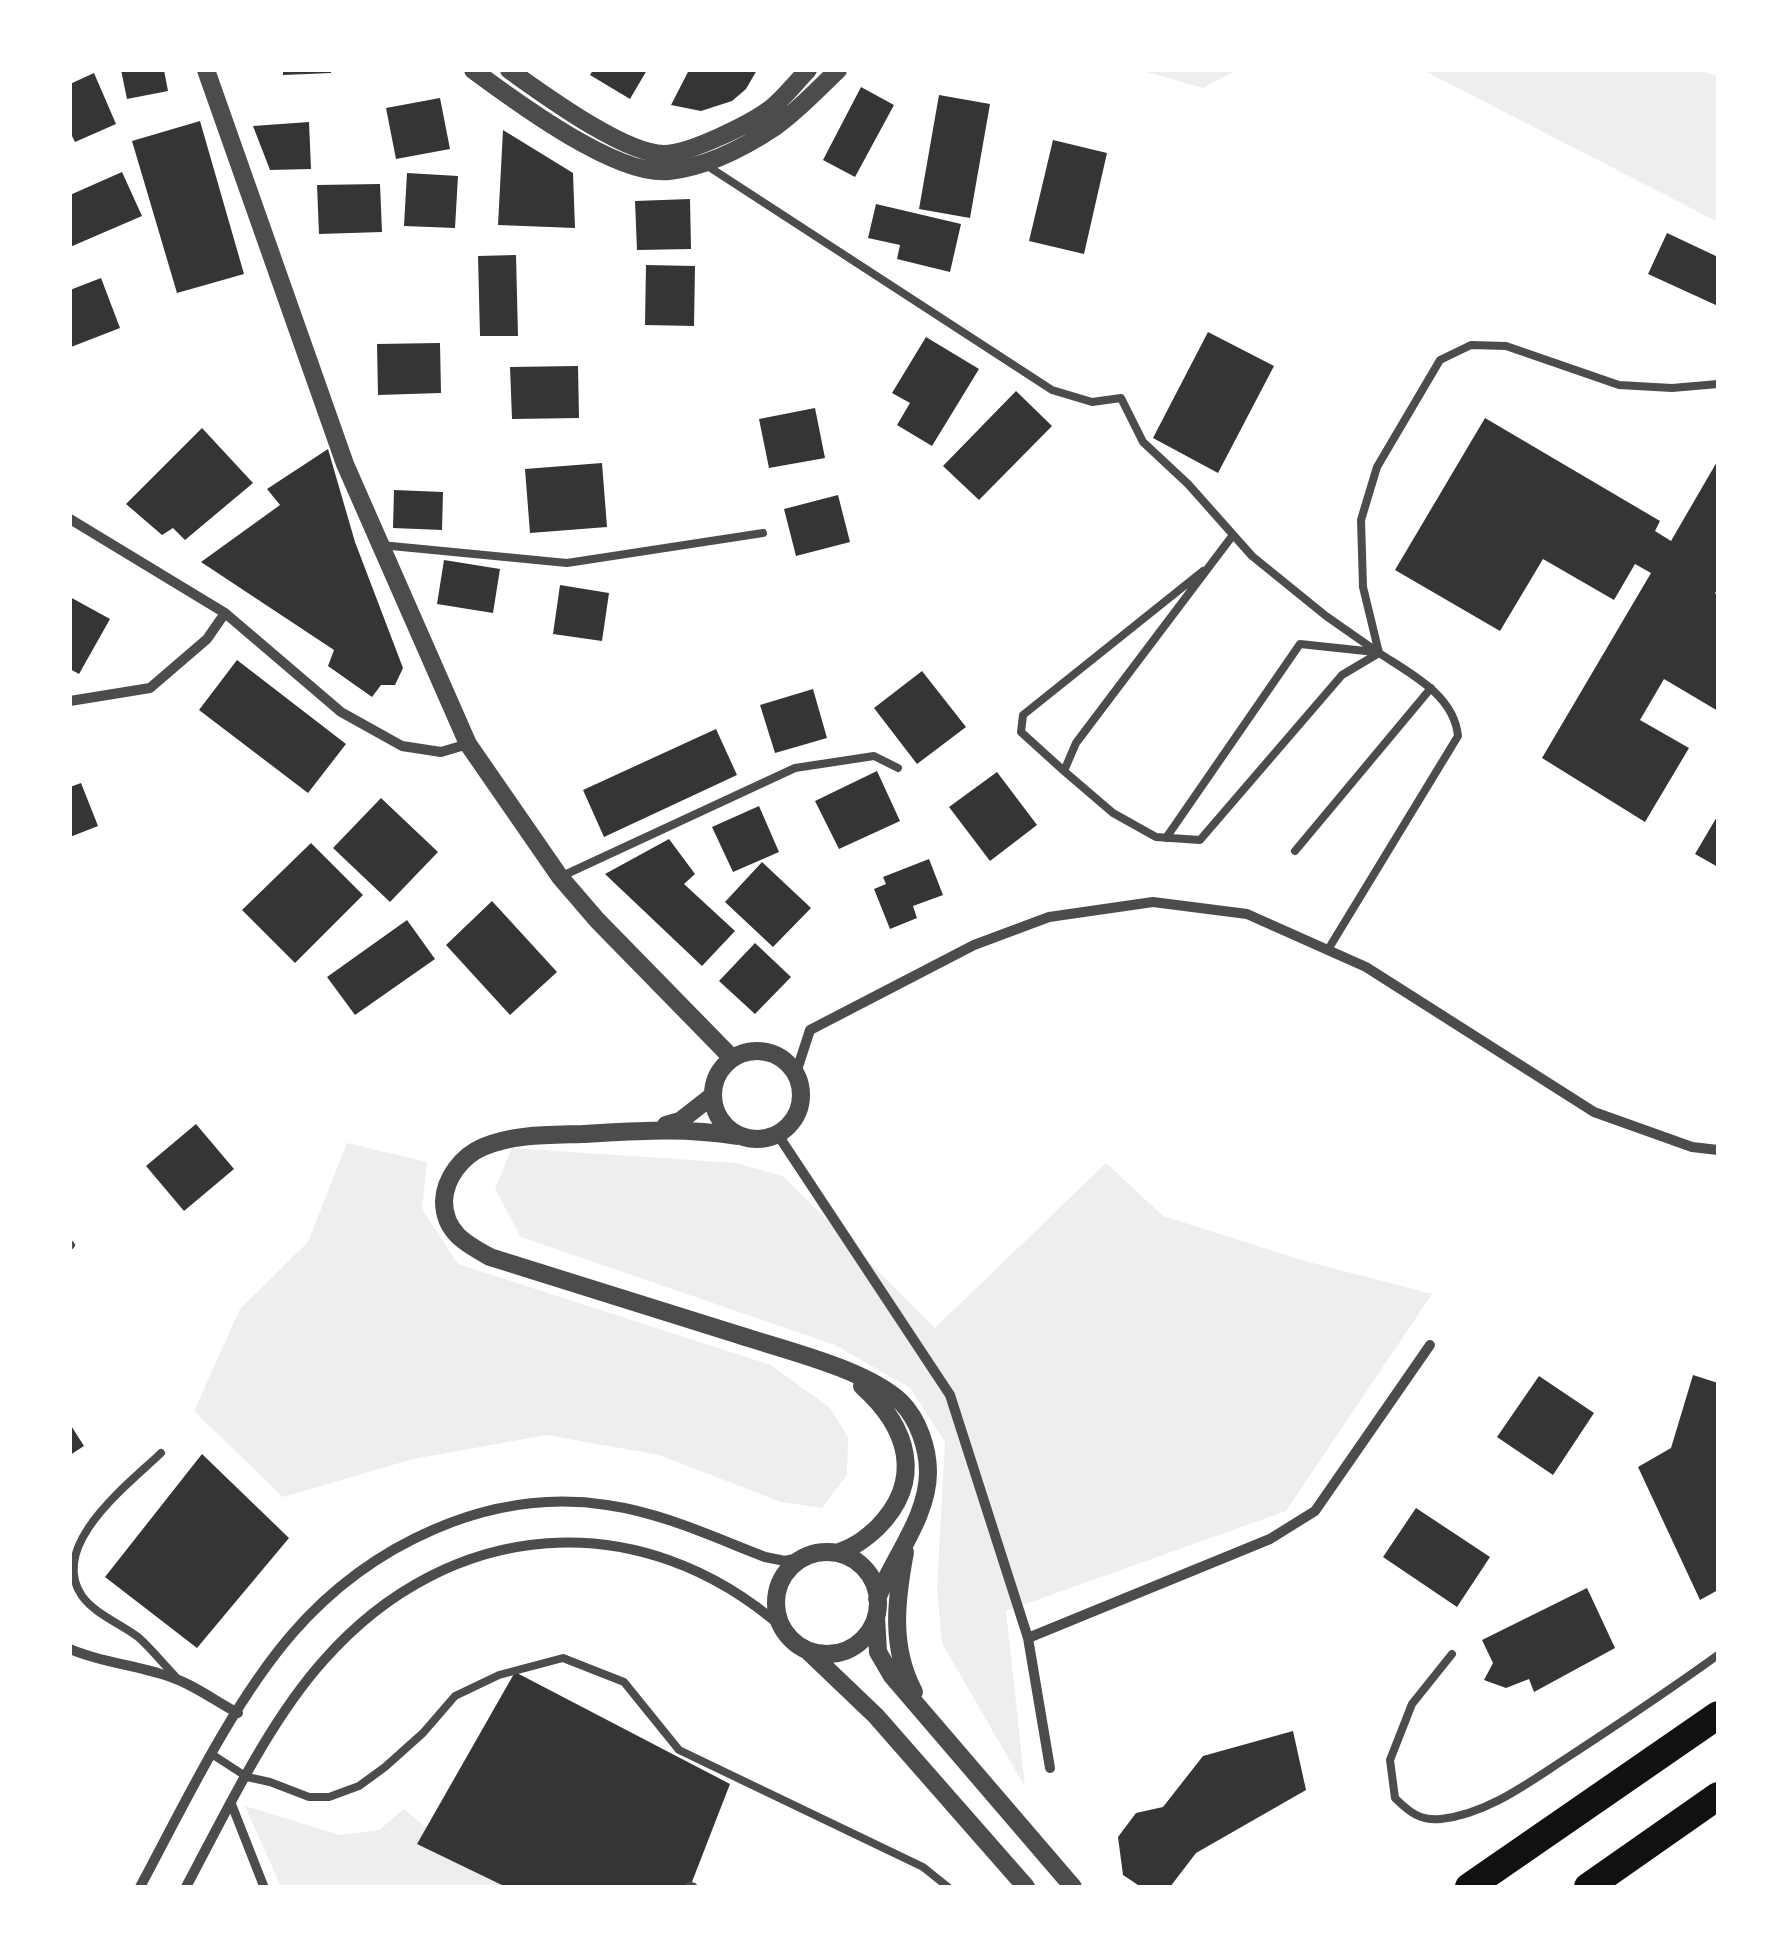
<!DOCTYPE html>
<html>
<head>
<meta charset="utf-8">
<style>
	body { margin:0 }
	#map { position:relative; width:1788px; height:1957px; overflow:hidden; background:#fff; font-family:"Alegreya Sans",sans-serif }
	canvas { display:block }
	.frame { position:absolute; inset:0; border:72px solid #fff; pointer-events:none }
</style>
</head>
<body>
<div id="map">
<canvas width="1788" height="1957"></canvas>
<div class="frame"></div>
</div>
<script>
const ctx = document.querySelector('canvas').getContext('2d');
ctx.lineJoin = 'round';
function paint(path, color) { ctx.fillStyle = color; ctx.fill(path, 'evenodd'); }
function trace(path, color, width, dash) { ctx.strokeStyle = color; ctx.lineWidth = width; ctx.lineCap = dash ? 'butt' : 'round'; ctx.setLineDash(dash || []); ctx.stroke(path); }
paint(new Path2D(`
	M1140 70H1237L1203 88Z
	M1423 70H1701L1718 77V222Z
	M347 1143 427 1162 422 1209 458 1264 771 1365 830 1408 848 1437 847 1475 822 1508 781 1502 659 1455 547 1435 413 1459 283 1497 194 1411 240 1309 308 1242Z
	M512 1148 735 1163 783 1176 935 1328 1106 1163 1163 1216 1305 1261 1432 1294 1286 1511 1006 1611 1025 1787 942 1643 937 1589 945 1442 910 1388 835 1345 521 1237 495 1189Z
	M245 1806 340 1835 379 1830 404 1809 466 1862 516 1887H281Z`), '#eee');
paint(new Path2D(`
	M121 70H164L168 91 127 99Z
	M283 70H331V73L283 75Z
	M593 70H647L630 99 590 75Z
	M689 70H757L746 89 732 101 701 111 671 105Z
	M94 73 116 124 75 142 70 132V84Z
	M861 87 894 105 855 177 823 160Z
	M939 95 990 104 970 218 919 209Z
	M440 98 450 149 396 159 386 108Z
	M200 121 244 274 177 293 132 141Z
	M309 122 311 169 270 170 253 126Z
	M503 130 573 173 575 228 498 225Z
	M1053 140 1107 153 1084 254 1029 241Z
	M122 172 142 216 70 247V195Z
	M407 173 458 176 455 228 404 226Z
	M380 184 382 232 319 234 317 185Z
	M690 199 691 249 637 250 635 201Z
	M876 204 961 224 950 272 897 259 900 245 868 238Z
	M1667 233 1718 257V306L1648 274Z
	M516 255 518 336H480L478 256Z
	M646 265 695 266 694 326 645 325Z
	M101 278 120 328 71 347 70 290Z
	M1208 332 1274 366 1218 473 1153 438Z
	M926 337 979 369 932 446 897 425 910 403 892 393Z
	M440 343 441 393 378 395 377 344Z
	M578 366 579 418 512 419 510 367Z
	M1016 391 1052 426 979 500 943 466Z
	M815 408 825 458 769 468 759 419Z
	M1485 418 1660 521 1655 531 1671 541 1718 460V588L1715 593 1718 595V711L1664 679 1640 720 1689 748 1645 822 1542 758 1651 573 1635 564 1614 600 1543 559 1500 631 1395 570Z
	M202 428 253 483 185 540 173 528 162 535 126 504Z
	M328 449 355 542 403 668 395 685H381L372 697 328 666 334 650 201 562 280 505 267 489Z
	M602 463 607 527 530 533 525 469Z
	M394 490 443 492 442 530 393 528Z
	M838 495 850 542 796 556 784 509Z
	M444 560 500 569 493 613 437 604Z
	M560 585 609 593 602 641 553 634Z
	M70 597 110 619 79 674 70 669Z
	M237 660 346 744 308 793 199 710Z
	M922 671 966 727 917 764 874 708Z
	M813 689 827 738 775 753 760 705Z
	M716 729 737 775 604 837 583 790Z
	M877 771 900 821 839 849 815 801Z
	M997 772 1037 825 990 861 949 807Z
	M81 783 98 826 70 837V787Z
	M381 798 438 852 390 902 333 848Z
	M759 806 779 852 733 872 712 827Z
	M1718 815V867L1695 854Z
	M669 839 695 874 684 884 735 931 702 966 605 874Z
	M311 843 363 895 295 963 242 910Z
	M929 859 943 895 913 906 917 918 890 929 874 889 886 884 883 877Z
	M762 862 811 908 773 947 725 902Z
	M492 901 557 972 510 1015 446 945Z
	M407 920 435 959 355 1015 327 977Z
	M755 943 791 977 755 1014 719 981Z
	M196 1124 234 1169 184 1211 146 1166Z
	M1693 1375 1718 1383V1590L1700 1600 1638 1467 1671 1448Z
	M1539 1376 1594 1413 1553 1475 1497 1437Z
	M70 1424 84 1446 70 1455Z
	M202 1454 289 1538 197 1648 105 1577Z
	M1416 1508 1490 1557 1457 1607 1383 1557Z
	M1587 1588 1615 1648 1534 1692 1529 1679 1506 1688 1484 1680 1493 1663 1482 1640Z
	M515 1672 730 1784 690 1887H506L417 1844Z
	M1293 1731 1306 1790 1196 1853 1170 1887H1141L1123 1875 1118 1837 1136 1813 1163 1807 1203 1756Z`), '#353535');
trace(new Path2D(`
	M706 165 1052 390 1092 402 1121 398 1143 442 1188 484 1252 556 1326 616 1379 653
	M1233 535 1076 743 1064 771 1113 813 1156 837 1200 840 1342 675 1379 653
	M381 545 567 563 763 533
	M1064 771 1021 732 1023 715 1203 571
	M1166 838 1300 644 1375 652
	M1295 851 1431 688
	M560 877 795 768 874 756 898 768
	M1329 948 1458 736C1454 695 1411 674 1379 653L1363 587 1361 520 1377 467 1440 360 1471 345 1506 346 1619 385 1672 388 1718 384
	M70 1246 71 1245
	M161 1453C129 1484 47 1545 82 1596 95 1614 121 1624 138 1637 151 1648 163 1664 175 1676
	M1452 1654 1412 1704 1390 1760 1395 1798C1409 1812 1420 1821 1441 1819 1487 1814 1528 1783 1565 1759 1617 1725 1668 1691 1718 1655
	M213 1755 247 1777 270 1782 309 1797H329L359 1786 385 1767 423 1733 455 1696 499 1675 563 1658 624 1682 679 1750 923 1867 948 1887`), '#4c4c4c', 8);
trace(new Path2D(`
	M231 1803 264 1887
	M690 1886 693 1887`), '#4c4c4c', 9);
trace(new Path2D(`
	M70 519 225 613 341 712 402 746 441 752 468 744
	M70 701 150 688 207 639 225 613
	M796 1073 810 1030 974 945 1049 917 1153 902 1247 914 1366 967 1594 1112 1692 1147 1718 1150
	M778 1135 950 1395 1028 1638 1050 1768
	M1028 1638 1270 1539 1315 1511 1430 1345
	M70 1649C104 1664 141 1665 176 1679 197 1687 217 1702 238 1713
	M140 1887C184 1805 231 1705 292 1634 369 1545 489 1487 607 1505 663 1513 713 1537 765 1557L785 1561 803 1557
	M186 1887C225 1814 269 1721 324 1660 450 1517 640 1502 784 1629`), '#4c4c4c', 10);
trace(new Path2D(`
	M206 70 345 464 468 744 560 877 597 920 732 1058
	M473 70C515 101 617 177 669 171 706 167 745 147 775 127 798 111 818 89 838 70
	M509 70C543 94 624 154 664 154 689 154 750 124 770 109 784 98 796 82 808 70
	M713 1095a44 44 0 1 1 88 0a44 44 0 1 1-88 0Z
	M666 1125 680 1121 712 1096
	M737 1136C684 1127 636 1131 582 1134 549 1135 514 1134 483 1147 462 1156 445 1178 444 1201 444 1232 466 1244 490 1257 573 1283 656 1309 739 1335 785 1350 866 1369 901 1402 918 1419 928 1448 928 1472 928 1517 893 1558 877 1599
	M776 1603a51 51 0 1 1 102 0a51 51 0 1 1-102 0Z
	M905 1552C896 1600 890 1647 914 1692
	M837 1553C854 1547 864 1540 877 1528 925 1480 908 1427 862 1386
	M876 1617 878 1652 892 1676 1073 1887
	M808 1651 876 1716 1026 1887`), '#4c4c4c', 18);
trace(new Path2D(`
	M1469 1887 1718 1715
	M1588 1887 1718 1796`), '#111', 28);
</script>
</body>
</html>
